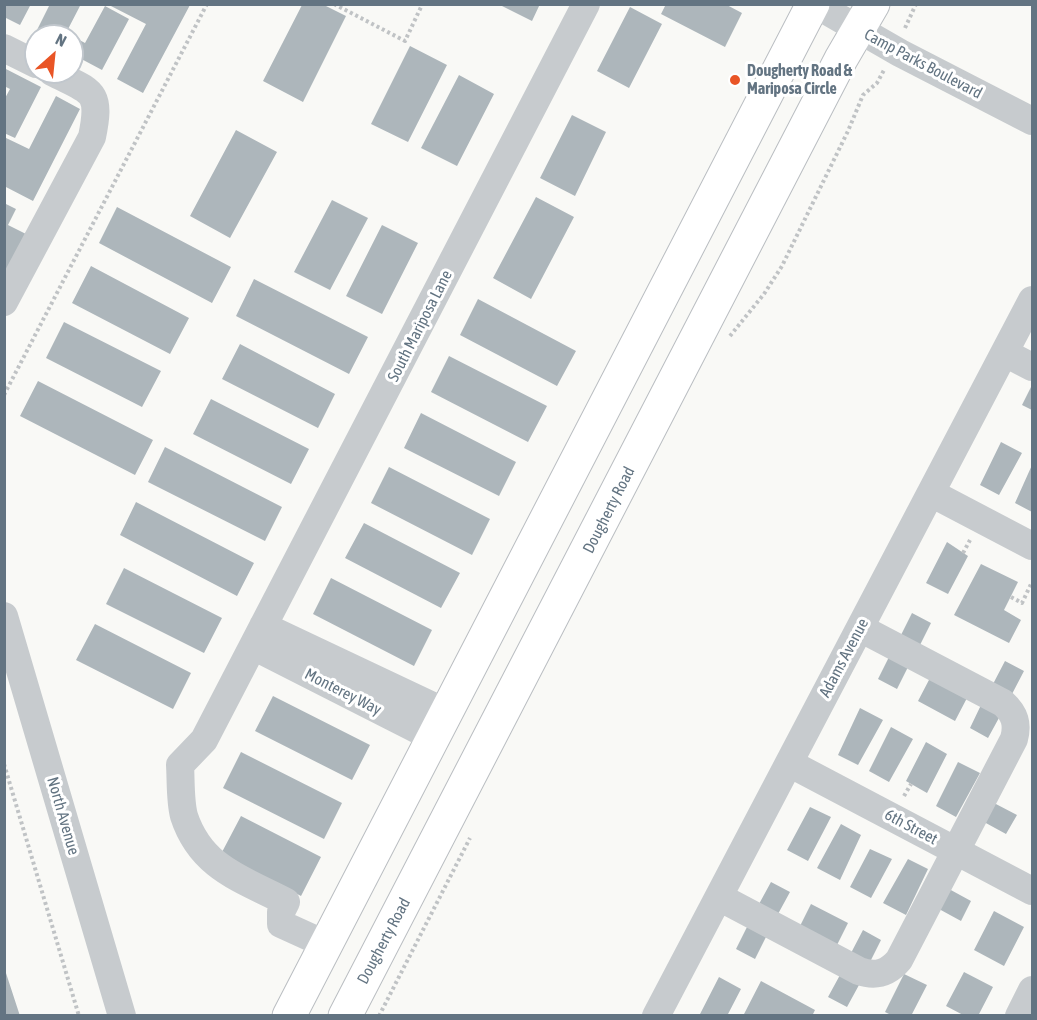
<!DOCTYPE html>
<html>
<head>
<meta charset="utf-8">
<style>
	body { margin:0 }
	#map { position:relative; width:1037px; height:1020px; overflow:hidden; background:#f9f9f6; font-family:"Asap Condensed",sans-serif }
	canvas { display:block }
	.frame { position:absolute; inset:0; border:6px solid #637482; pointer-events:none }
	.north { position:absolute; left:24px; top:24px; width:60px; height:60px; box-sizing:border-box; background:#fff; border:2px solid #c1c7cd; border-radius:50%; rotate:27deg; font-size:16px; font-weight:700; line-height:24px; text-align:center; color:#637482 }
	.north::after { content:''; display:block; margin:auto; width:21px; height:27px; background:#e95526; clip-path:polygon(50% 0,100% 100%,50% 72%,0 100%) }
</style>
</head>
<body>
<div id="map">
<canvas width="1037" height="1020"></canvas>
<div class="frame"></div>
<div class="north">N</div>
</div>
<script>
const ctx = document.querySelector('canvas').getContext('2d');
ctx.lineJoin = 'round';
function paint(path, color) { ctx.fillStyle = color; ctx.fill(path, 'evenodd'); }
function trace(path, color, width, dash) { ctx.strokeStyle = color; ctx.lineWidth = width; ctx.lineCap = dash ? 'butt' : 'round'; ctx.setLineDash(dash || []); ctx.stroke(path); }
function write(font, color, halo, rows, align = 'center') {
  ctx.font = font + ' "Asap Condensed",sans-serif'; ctx.lineWidth = 6; ctx.setLineDash([]); ctx.textBaseline = 'middle'; ctx.strokeStyle = halo; ctx.fillStyle = color; for (const [text, x, y, turn = 0] of rows) {
    ctx.save(); ctx.translate(x, y); ctx.rotate((+turn || 0) * Math.PI / 180); ctx.textAlign = isNaN(turn) ? turn : align; if (halo) ctx.strokeText(text, 0, 0); ctx.fillText(text, 0, 0); ctx.restore();
  }
}
paint(new Path2D(`
	M4 4H31L20 25 4 17Z
	M50 4H81L66 33 71 36 35 34Z
	M498 4H540L532 21Z
	M666 4H725L742 13 725 47 661 14Z
	M109 5H190L143 93 117 79 146 24Z
	M302 5H324L346 16 303 102 263 81Z
	M105 6 129 19 102 70 72 54V36L85 43Z
	M630 7 662 24 629 88 597 71Z
	M410 46 447 65 408 142 371 124Z
	M4 68 41 87 15 138 4 133V100L10 89 4 86Z
	M459 75 494 94 457 166 421 148Z
	M56 96 80 109 33 201 4 186V137L29 149Z
	M572 115 606 132 575 196 540 178Z
	M236 130 277 152 230 238 190 216Z
	M536 197 574 217 531 299 493 278Z
	M332 200 368 218 330 290 294 272Z
	M4 203 16 209 8 225 26 234 4 274Z
	M117 207 231 267 212 303 99 243Z
	M382 225 418 243 382 314 346 296Z
	M91 266 189 318 170 354 72 303Z
	M254 279 368 337 349 374 236 316Z
	M478 299 576 351 557 386 460 335Z
	M64 322 161 371 142 407 46 358Z
	M240 344 335 394 318 428 222 379Z
	M449 356 547 406 528 442 431 392Z
	M38 381 153 440 135 475 20 416Z
	M1032 385V410L1022 405Z
	M211 399 309 449 291 484 193 434Z
	M421 413 516 462 499 496 404 448Z
	M1001 442 1022 453 999 495 980 485Z
	M165 447 282 507 265 541 148 482Z
	M1032 465V512L1015 503Z
	M389 467 490 519 472 555 371 503Z
	M136 502 254 563 237 596 120 535Z
	M364 523 460 573 441 608 345 558Z
	M947 542 968 556 948 594 926 583Z
	M981 564 1018 582 1004 610 1021 620 1009 643 954 615Z
	M124 568 222 618 204 653 106 604Z
	M331 578 432 630 414 666 313 614Z
	M912 613 931 623 920 645 901 635Z
	M95 624 191 673 173 709 76 660Z
	M889 657 908 667 897 689 878 679Z
	M1005 661 1024 671 1012 694 993 684Z
	M930 678 967 698 955 721 918 701Z
	M273 696 370 745 352 780 255 731Z
	M981 705 1000 716 988 738 970 728Z
	M860 708 883 720 858 765 838 755Z
	M891 727 913 739 889 782 869 771Z
	M926 742 947 754 927 793 906 781Z
	M241 752 342 803 324 839 223 788Z
	M958 762 980 773 956 817 936 806Z
	M994 803 1017 815 1006 834 984 822Z
	M810 807 831 817 808 861 787 850Z
	M241 816 321 857 301 896 221 854Z
	M841 824 861 835 840 880 817 868Z
	M870 849 892 859 871 898 850 887Z
	M908 859 928 869 906 915 883 903Z
	M771 882 790 892 778 914 759 904Z
	M949 889 971 901 961 921 939 909Z
	M811 904 848 923 837 945 800 926Z
	M994 911 1024 927 1004 966 974 950Z
	M747 927 766 937 755 959 736 949Z
	M863 930 881 940 870 962 851 953Z
	M4 970H5L20 1016H4Z
	M964 972 993 987 978 1016H965L946 1006Z
	M904 974 927 985 911 1016H893L885 1012Z
	M840 975 859 985 847 1007 828 997Z
	M719 977 741 989 727 1016H699Z
	M761 981 815 1010 812 1016H743Z`), '#adb6bb');
const major = new Path2D(`
	M289 1016 813 4
	M345 1016 841 59 873 4`);
trace(major, '#babec2', 35);
trace(new Path2D(`
	M334 4 405 41 421 7
	M905 28 916 4
	M730 336 764 294 782 266 848 131 863 95 877 83 884 70
	M4 395 207 4
	M963 553 970 540
	M1011 597 1022 603 1032 582
	M4 764 79 1016
	M904 796 911 784
	M379 1016 470 838`), '#c0c3c5', 4, [3, 3]);
trace(new Path2D(`
	M815 4 900 53 1032 121
	M4 48 36 64
	M4 302 92 137C102 89 91 92 52 72
	M1005 353 1032 367
	M931 493 1032 546
	M4 616 122 1016
	M263 626 445 712
	M253 646 434 738
	M789 763 1032 891
	M719 897 859 971C876 977 888 973 899 960L1014 739C1018 724 1015 714 1003 703L860 628
	M325 944 281 924V912L286 902C242 879 201 868 184 816 180 801 181 781 180 765L204 740 586 4
	M656 1016 1032 300
	M1019 1016 1032 990`), '#c7cbce', 28);
trace(major, '#fff', 33);
for (const [x, y, r, color] of [
	[735,80,6,"#e95526"]
]) { const dot = new Path2D(); dot.arc(x, y, r, 0, 2 * Math.PI); ctx.fillStyle = color; ctx.fill(dot); trace(dot, '#fff', 2); }
write('16px', '#637482', '#fff', [
	["Camp Parks Boulevard",923,64,28],
	["South Mariposa Lane",420,326,-63],
	["Dougherty Road",609,510,-63],
	["Adams Avenue",844,658,-62],
	["Monterey Way",343,692,27],
	["North Avenue",63,816,74],
	["6th Street",911,827,28],
	["Dougherty Road",384,941,-62]
]);
write('bold 16px', '#637482', '#fff', [
	["Dougherty Road &",747,71],
	["Mariposa Circle",747,89]
], 'left');
</script>
</body>
</html>
